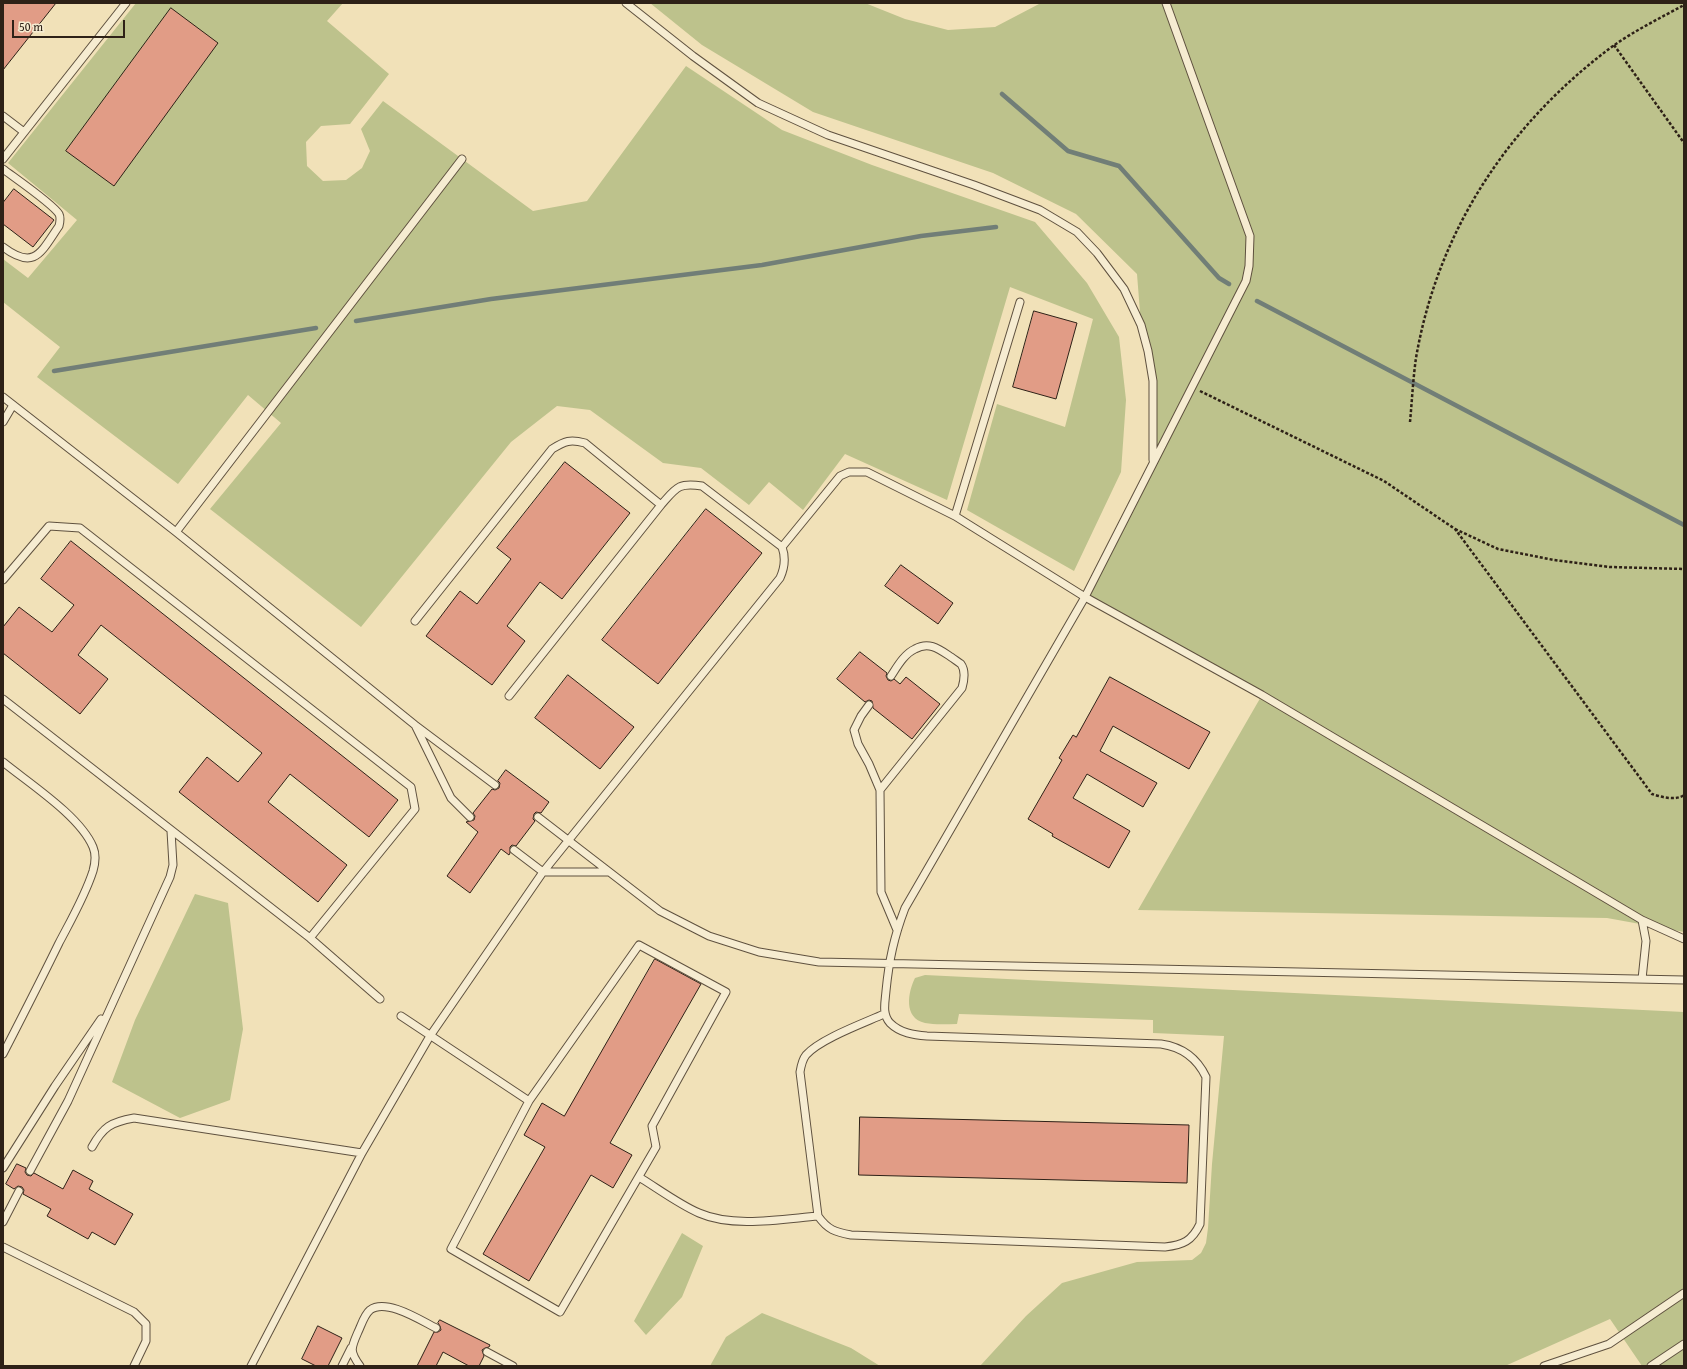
<!DOCTYPE html>
<html>
<head>
<meta charset="utf-8">
<style>
	body { margin:0 }
	#map { position:relative; width:1687px; height:1369px; overflow:hidden; background:#f1e1b8; font-family:"Gentium Book Plus",serif }
	canvas { display:block }
	.frame { position:absolute; inset:0; border:4px solid #2e2117; pointer-events:none }
	.scale { position:absolute; left:12px; top:20px; width:113px; height:18px; box-sizing:border-box; border:2px solid #2e2117; border-top:0; padding-left:5px; font-size:12px; line-height:14px; white-space:nowrap; color:#2e2117; -webkit-text-stroke:3px #f6ecd1; paint-order:stroke }
</style>
</head>
<body>
<div id="map">
<canvas width="1687" height="1369"></canvas>
<div class="frame"></div>
<div class="scale">50 m</div>
</div>
<script>
const ctx = document.querySelector('canvas').getContext('2d');
ctx.lineJoin = 'round';
function paint(path, color) { ctx.fillStyle = color; ctx.fill(path, 'evenodd'); }
function trace(path, color, width, dash) { ctx.strokeStyle = color; ctx.lineWidth = width; ctx.lineCap = dash ? 'butt' : 'round'; ctx.setLineDash(dash || []); ctx.stroke(path); }
paint(new Path2D(`
	M136 3H343L327 21 389 74 350 124 321 126 306 142 307 166 323 181 346 180 362 168 370 151 361 129 383 101 533 211 587 201 686 66 782 130 872 165 1035 222 1087 283 1119 337 1126 400 1121 472 1074 571 967 510 997 404 1065 427 1093 319 1010 287 947 500 845 454 803 510 769 482 749 505 701 468 663 463 590 410 557 406 511 442 361 627 210 509 281 423 248 395 178 484 37 377 60 347 3 302V259L28 278 77 220 8 163Z
	M650 3H865L905 19 948 30 995 27 1039 4V3H1684V932L1607 918 1138 910 1262 695 1085 597 1153 463V381L1141 325 1137 274 1076 214 993 173 813 112 702 45Z
	M195 894 228 903 243 1029 230 1100 180 1118 112 1082 135 1020Z
	M925 975 1684 1012V1366H1642L1610 1319 1505 1366H980L1026 1316 1062 1283 1137 1262 1192 1260 1201 1253 1206 1243 1208 1228 1212 1164 1224 1036 1153 1033V1020L959 1014 957 1024C947 1024 935 1025 925 1023 903 1018 908 992 915 978Z
	M682 1233 703 1246 682 1297 646 1335 634 1321Z
	M762 1313 851 1348 880 1366H710L726 1337Z`), '#bdc28c');
trace(new Path2D(`
	M1002 94 1068 151 1119 166 1219 278 1229 284
	M1257 301 1684 525
	M356 321 491 299 762 265 921 236 996 227
	M54 371 316 328`), '#717e77', 4.5);
const building = new Path2D(`
	M3 3H56L3 70Z
	M171 8 218 43 114 186 66 151Z
	M14 189 54 220 33 247 3 224V203Z
	M1034 311 1077 323 1056 399 1013 387Z
	M565 462 630 513 562 599 540 582 507 626 525 641 492 685 426 636 460 591 477 604 511 559 497 548Z
	M706 509 762 553 658 684 602 640Z
	M71 541 398 800 369 837 290 774 268 802 347 865 318 902 179 792 207 757 238 782 262 753 101 625 78 655 108 679 80 714 3 653V627L19 607 52 632 74 605 41 579Z
	M901 565 953 603 938 624 885 586Z
	M860 652 887 673 886 676 888 680 891 681 894 679 900 684 906 677 940 704 912 739 873 708 872 701 869 700 865 702 837 679Z
	M568 675 634 727 600 769 535 718Z
	M1110 677 1210 732 1189 769 1113 726 1100 751 1157 783 1143 807 1087 774 1073 798 1130 831 1109 868 1052 836 1053 834 1028 819 1062 760 1059 758 1073 735 1076 737Z
	M506 770 549 802 541 813 536 812 534 814 533 819 535 821 516 846 512 845 510 847V853L509 855 501 849 470 893 447 876 478 832 466 822 474 820 475 816 473 813 492 789 495 790 499 788 500 783 498 781Z
	M655 959 701 984 610 1143 632 1155 613 1188 591 1175 529 1281 483 1254 545 1147 524 1135 542 1103 564 1116Z
	M860 1117 1189 1125 1187 1183 859 1175Z
	M17 1164 26 1168 25 1172 27 1175 31 1176 34 1173 63 1189 73 1170 93 1181 89 1189 133 1214 115 1245 92 1232 88 1239 47 1216 51 1209 23 1194 24 1190 22 1187 18 1186 14 1189 6 1184Z
	M440 1320 490 1345 489 1347 485 1348 482 1350 484 1356 479 1366H469L443 1352 436 1366H417L434 1332H438L441 1330 440 1326 438 1323Z
	M318 1326 342 1338 328 1366H316L302 1359Z`);
paint(building, '#e19c86');
trace(building, '#2e2117', 1);
const service = new Path2D(`
	M626 3 693 56 758 103 828 135 974 185 1040 210 1077 232 1097 253 1124 289 1141 325 1148 351 1153 381V460
	M3 116 24 132
	M3 159 126 3
	M3 169C15 178 53 204 59 214 61 218 60 222 59 226 41 252 35 271 3 247
	M3 397 176 532 415 725 495 785
	M3 422 13 405
	M955 516 1020 302
	M176 532 462 159
	M782 547 840 476 849 472H867L955 516 1085 597 1262 695 1642 920 1684 939
	M3 580 49 526 80 528 411 787 415 809 310 938
	M415 621 552 449C565 441 570 439 585 443L661 505
	M3 699 310 938 380 999
	M869 705 861 716 854 730 858 744 869 764 880 790 881 892 897 930
	M416 727 451 798 470 817
	M3 762C30 784 80 816 93 847 96 854 95 864 93 871 85 896 71 920 59 943 41 980 22 1017 3 1054
	M880 790 962 688C964 681 966 671 961 664 958 662 954 659 951 657 939 649 929 641 915 649 904 654 897 667 891 676
	M538 817 660 911 709 936 759 952 819 962 1684 980
	M514 850 543 872H609
	M1642 979 1646 941 1642 920
	M884 1014C864 1023 820 1039 806 1055 802 1060 801 1066 800 1072L818 1216C828 1230 835 1232 851 1235L1165 1247C1183 1245 1192 1241 1200 1224L1206 1077C1197 1058 1182 1047 1161 1044L927 1036C914 1035 900 1033 890 1023 882 1014 885 1003 886 991 889 960 894 937 905 908L1085 597 1246 281 1249 266 1250 236 1166 3
	M401 1016 529 1101 451 1249 560 1312 656 1147 652 1126 726 992 639 945 529 1101
	M92 1147C103 1127 111 1122 134 1118L362 1153
	M3 1168 55 1086 101 1019
	M30 1171 68 1101 170 877 173 865 171 831
	M639 1177C657 1188 680 1205 699 1213 733 1228 782 1219 818 1216
	M3 1222 19 1191
	M3 1247 134 1312 146 1324V1341L134 1366
	M487 1352 513 1366
	M251 1366 362 1153 430 1036 543 872 780 578C785 567 786 558 782 547L702 486C678 482 676 488 661 505L509 696
	M342 1366 351 1348
	M360 1366C349 1351 351 1348 358 1332 361 1326 364 1315 370 1310 386 1298 420 1320 436 1328
	M1544 1366 1609 1344 1684 1293
	M1651 1366 1684 1344`);
trace(service, '#5f513f', 9);
trace(new Path2D(`
	M1614 45 1684 143
	M1200 391 1384 481 1455 529 1652 794C1661 797 1676 801 1684 795
	M1410 422C1412 401 1413 379 1416 358 1438 230 1509 123 1613 46 1634 31 1662 17 1684 5
	M1455 529 1498 549 1554 560 1610 567 1684 569`), '#2e2117', 2.5, [3, 2]);
trace(service, '#f6ecd1', 7);
</script>
</body>
</html>
